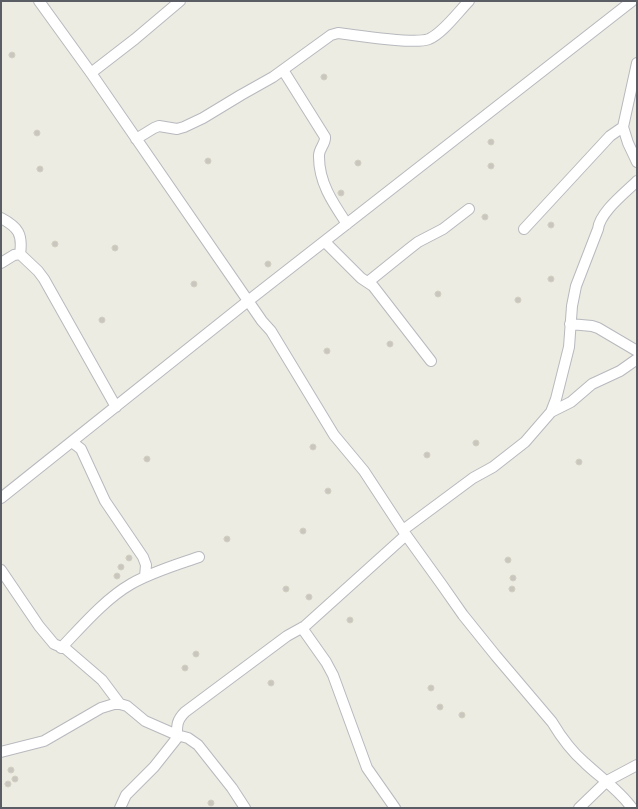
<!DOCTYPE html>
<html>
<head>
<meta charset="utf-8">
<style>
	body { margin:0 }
	#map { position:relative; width:638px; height:809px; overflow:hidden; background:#edece2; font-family:Figtree,sans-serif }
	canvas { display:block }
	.frame { position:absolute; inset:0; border:2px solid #5a5d63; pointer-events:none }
</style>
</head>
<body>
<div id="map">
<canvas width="638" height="809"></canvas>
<div class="frame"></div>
</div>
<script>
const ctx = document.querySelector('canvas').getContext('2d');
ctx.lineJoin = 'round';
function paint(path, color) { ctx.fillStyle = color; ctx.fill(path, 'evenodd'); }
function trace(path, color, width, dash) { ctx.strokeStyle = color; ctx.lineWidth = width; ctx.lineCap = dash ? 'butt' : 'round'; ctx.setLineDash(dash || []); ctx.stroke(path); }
const building = new Path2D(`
	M9 55a3 3 0 1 1 6 0a3 3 0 1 1-6 0Z
	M321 77a3 3 0 1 1 6 0a3 3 0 1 1-6 0Z
	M34 133a3 3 0 1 1 6 0a3 3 0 1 1-6 0Z
	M488 142a3 3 0 1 1 6 0a3 3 0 1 1-6 0Z
	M205 161a3 3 0 1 1 6 0a3 3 0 1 1-6 0Z
	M355 163a3 3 0 1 1 6 0a3 3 0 1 1-6 0Z
	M488 166a3 3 0 1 1 6 0a3 3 0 1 1-6 0Z
	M37 169a3 3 0 1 1 6 0a3 3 0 1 1-6 0Z
	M338 193a3 3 0 1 1 6 0a3 3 0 1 1-6 0Z
	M482 217a3 3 0 1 1 6 0a3 3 0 1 1-6 0Z
	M548 225a3 3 0 1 1 6 0a3 3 0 1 1-6 0Z
	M52 244a3 3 0 1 1 6 0a3 3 0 1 1-6 0Z
	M112 248a3 3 0 1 1 6 0a3 3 0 1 1-6 0Z
	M265 264a3 3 0 1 1 6 0a3 3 0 1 1-6 0Z
	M548 279a3 3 0 1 1 6 0a3 3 0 1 1-6 0Z
	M191 284a3 3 0 1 1 6 0a3 3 0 1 1-6 0Z
	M435 294a3 3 0 1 1 6 0a3 3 0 1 1-6 0Z
	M515 300a3 3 0 1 1 6 0a3 3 0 1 1-6 0Z
	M99 320a3 3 0 1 1 6 0a3 3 0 1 1-6 0Z
	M387 344a3 3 0 1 1 6 0a3 3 0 1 1-6 0Z
	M324 351a3 3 0 1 1 6 0a3 3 0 1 1-6 0Z
	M473 443a3 3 0 1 1 6 0a3 3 0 1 1-6 0Z
	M310 447a3 3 0 1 1 6 0a3 3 0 1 1-6 0Z
	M424 455a3 3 0 1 1 6 0a3 3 0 1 1-6 0Z
	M144 459a3 3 0 1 1 6 0a3 3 0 1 1-6 0Z
	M576 462a3 3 0 1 1 6 0a3 3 0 1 1-6 0Z
	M325 491a3 3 0 1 1 6 0a3 3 0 1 1-6 0Z
	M300 531a3 3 0 1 1 6 0a3 3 0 1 1-6 0Z
	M224 539a3 3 0 1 1 6 0a3 3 0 1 1-6 0Z
	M126 558a3 3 0 1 1 6 0a3 3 0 1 1-6 0Z
	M505 560a3 3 0 1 1 6 0a3 3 0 1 1-6 0Z
	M118 567a3 3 0 1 1 6 0a3 3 0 1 1-6 0Z
	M114 576a3 3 0 1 1 6 0a3 3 0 1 1-6 0Z
	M510 578a3 3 0 1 1 6 0a3 3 0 1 1-6 0Z
	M509 589a3 3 0 1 1 6 0a3 3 0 1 1-6 0Z
	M283 589a3 3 0 1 1 6 0a3 3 0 1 1-6 0Z
	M306 597a3 3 0 1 1 6 0a3 3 0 1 1-6 0Z
	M347 620a3 3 0 1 1 6 0a3 3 0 1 1-6 0Z
	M193 654a3 3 0 1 1 6 0a3 3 0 1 1-6 0Z
	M182 668a3 3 0 1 1 6 0a3 3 0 1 1-6 0Z
	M268 683a3 3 0 1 1 6 0a3 3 0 1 1-6 0Z
	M428 688a3 3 0 1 1 6 0a3 3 0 1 1-6 0Z
	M437 707a3 3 0 1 1 6 0a3 3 0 1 1-6 0Z
	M459 715a3 3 0 1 1 6 0a3 3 0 1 1-6 0Z
	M8 770a3 3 0 1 1 6 0a3 3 0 1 1-6 0Z
	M12 779a3 3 0 1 1 6 0a3 3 0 1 1-6 0Z
	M5 784a3 3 0 1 1 6 0a3 3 0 1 1-6 0Z
	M208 803a3 3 0 1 1 6 0a3 3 0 1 1-6 0Z`);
paint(building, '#c8c6bf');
trace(building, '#d1cfc0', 1);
const minor = new Path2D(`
	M39 1 91 73 262 321 271 331 334 435 364 471 406 535 442 585 463 615 496 656 552 722C561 737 571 751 585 763 601 778 619 790 632 808
	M637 63 623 127 628 143 637 162
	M283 70 325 137C326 144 318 149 319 157 319 183 333 203 347 224
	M91 73 135 39 180 1
	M136 139 154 128 159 126 177 129 184 127 203 118 241 95 273 77 331 35 338 33C356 35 414 45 429 39 443 33 458 12 469 1
	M1 218C18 227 23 234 20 254
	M524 229 610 136 623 127
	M325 242 361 278 373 286 431 361
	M20 254 38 271 44 279 116 407
	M1 263 14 255 20 254
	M368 282 409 249 418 242 443 229 469 209
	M570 324 592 326 598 328 637 351
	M551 412 571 402 592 384 620 371 637 359
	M72 442 81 449 105 501 143 557 146 565 145 577
	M1 498 248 301 632 1
	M403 530 473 478 493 467 525 442 551 412 556 399 569 347 572 306 576 286 598 229C600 212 625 193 637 181
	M1 570 39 626 54 644 66 649 102 680 120 704
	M302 628 326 662 333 675 367 768 395 808
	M61 648C82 626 105 599 131 584 152 572 176 565 199 557
	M1 752 44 741 101 708 114 704H120L127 706 145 721 177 735 188 738 198 745 232 788 245 808
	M120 808 126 795 154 767 177 738C177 726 176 721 185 712L287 636 305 626 406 535
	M579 808 607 781 637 765`);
trace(minor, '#b7b9be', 12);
trace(minor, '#fff', 10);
</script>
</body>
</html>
